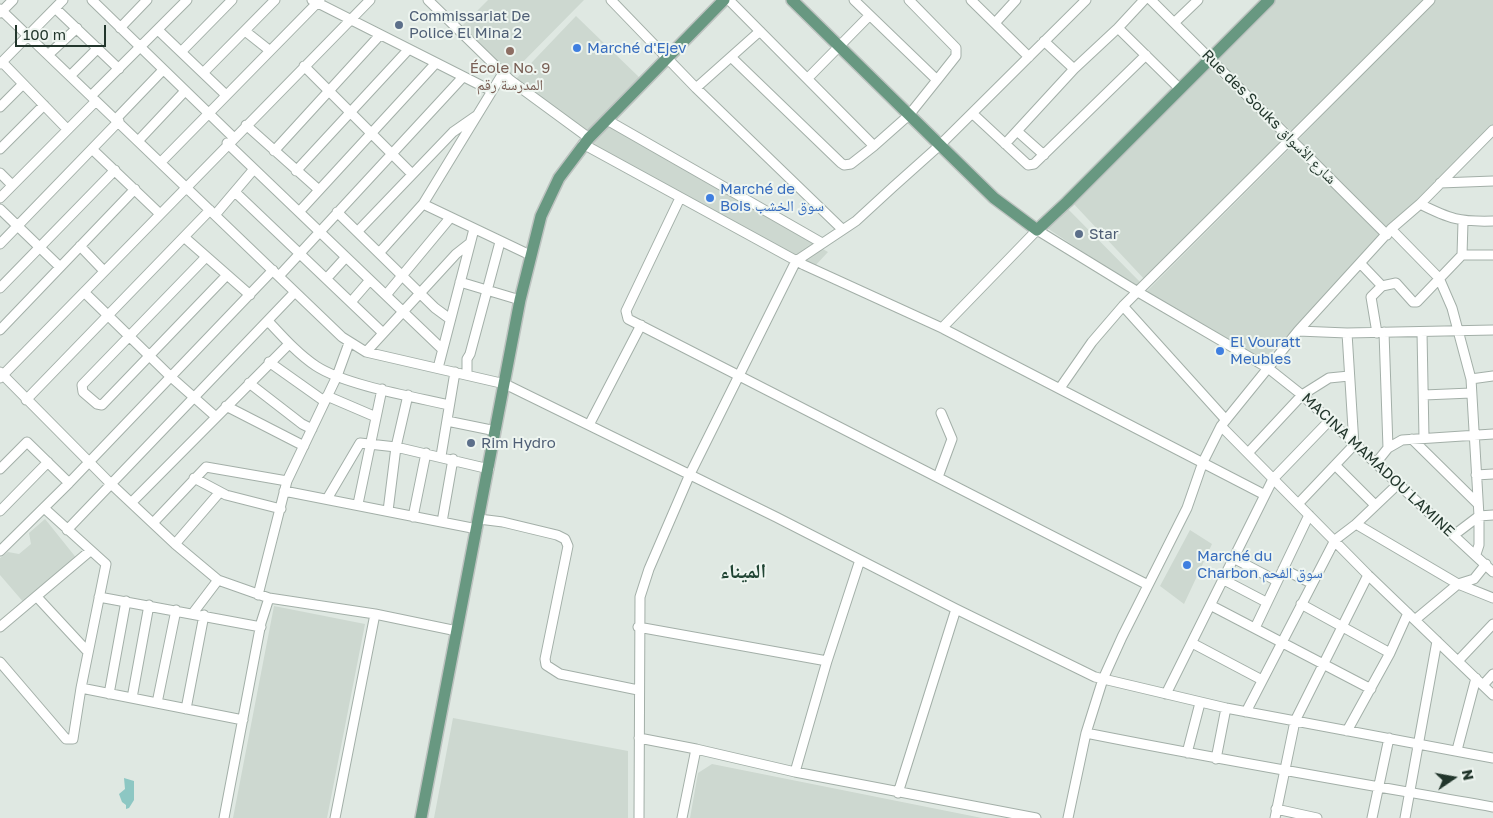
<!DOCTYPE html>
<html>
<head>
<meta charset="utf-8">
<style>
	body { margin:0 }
	#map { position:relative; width:1493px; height:818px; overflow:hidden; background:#dfe8e2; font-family:"Golos Text",sans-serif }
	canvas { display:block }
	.north { position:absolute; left:1428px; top:753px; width:50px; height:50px; -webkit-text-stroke:4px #eef5f0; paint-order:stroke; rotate:78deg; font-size:14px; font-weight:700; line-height:20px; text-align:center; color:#22362c }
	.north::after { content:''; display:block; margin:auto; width:18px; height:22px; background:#22362c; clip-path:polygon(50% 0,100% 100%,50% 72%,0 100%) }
	.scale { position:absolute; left:15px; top:25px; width:91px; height:22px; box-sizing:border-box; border:2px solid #22362c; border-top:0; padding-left:6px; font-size:15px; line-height:18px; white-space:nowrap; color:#22362c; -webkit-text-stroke:4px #eef5f0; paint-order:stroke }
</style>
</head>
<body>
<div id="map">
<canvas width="1493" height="818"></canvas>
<div class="north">N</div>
<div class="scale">100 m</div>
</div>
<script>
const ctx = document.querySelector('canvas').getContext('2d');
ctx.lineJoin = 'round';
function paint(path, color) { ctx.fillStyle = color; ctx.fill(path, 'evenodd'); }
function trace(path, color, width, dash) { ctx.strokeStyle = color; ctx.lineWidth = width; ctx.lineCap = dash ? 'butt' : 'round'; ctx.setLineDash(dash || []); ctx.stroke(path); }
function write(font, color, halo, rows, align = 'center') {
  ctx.font = font + ' "Golos Text","Noto Naskh Arabic",sans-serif'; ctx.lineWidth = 4; ctx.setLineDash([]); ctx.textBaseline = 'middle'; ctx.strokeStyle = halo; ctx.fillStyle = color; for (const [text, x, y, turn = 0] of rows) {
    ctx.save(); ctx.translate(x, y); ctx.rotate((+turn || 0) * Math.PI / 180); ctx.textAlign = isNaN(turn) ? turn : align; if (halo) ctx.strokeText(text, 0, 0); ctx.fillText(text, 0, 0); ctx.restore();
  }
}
paint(new Path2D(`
	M488 0H584L511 74 461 27Z
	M1274 0H1425L1292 132 1216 59Z
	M1435 0H1493V125L1388 232 1296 142Z
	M576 16 642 80 588 134 515 80Z
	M1208 66 1285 140 1146 281 1071 201Z
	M607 125 828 252 813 268 588 145Z
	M1291 147 1383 235 1262 362 1145 293Z
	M1066 207 1143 285 1138 289 1047 228Z
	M45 519 78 560 25 604 0 575V558L8 552 19 554 31 544 29 533Z
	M1190 530 1212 544 1184 604 1160 586Z
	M274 606 365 624 327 818H233Z
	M453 718 628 751V818H434Z
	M712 764 982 818H690L698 773Z`), '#cdd8d0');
paint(new Path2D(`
	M124 778 134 781V800L129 808 126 809V805L122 802 119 794 125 789Z`), '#8dc7c3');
const minor = new Path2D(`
	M92 0 233 137
	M312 0 492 91
	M428 0 510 80 589 138
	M611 0 696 88 842 229
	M729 0 874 146 909 115 937 80 854 0
	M909 0 956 48V56L937 80
	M971 0 1029 57
	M1151 0 1387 235
	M55 8 119 69
	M0 9 342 337 366 352 505 384 776 517 956 609 1095 677 1226 708 1493 758
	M0 13 13 0
	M995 23 1016 0
	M1174 23 1198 0
	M120 28 147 0
	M1118 28 1180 89
	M158 30 226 95
	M245 31 269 50
	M1044 41 1074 69
	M181 52 232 0
	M48 55 77 28
	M731 57 841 163 844 165 851 164 874 146
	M2 62 67 129
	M0 64 63 0
	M304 66 412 174
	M203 73 275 0
	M70 76 98 48
	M808 78 869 16
	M696 88 760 31
	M91 96 187 0
	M0 107 23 84
	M972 113 1028 165 1034 164 1146 55
	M116 119 163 70
	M607 120 822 243
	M246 125 319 190
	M1017 131 1044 155
	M139 140 185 91
	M227 143 442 349
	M583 144 804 265 942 328 1265 495 1273 479 1329 421
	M1005 144 1074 69 1118 28 1144 0
	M0 149 44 105
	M93 150 160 214
	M274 151 380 35
	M161 162 320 0
	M296 171 408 50
	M0 173 12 185
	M1440 183 1493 181
	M235 192 383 333
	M0 198 96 101
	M680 198 626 311 628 319 1148 585
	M423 204 530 255
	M1420 204C1450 219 1459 222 1493 221
	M0 209 60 267
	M299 212 435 64
	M337 212 435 308 450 319
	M215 215 254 169
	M1391 229 1439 278 1452 308 1471 379 1479 516 1454 535
	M358 231 453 132 476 116
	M184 237 250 295
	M0 244 119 121
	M80 246 104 271
	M380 252 423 204 503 73
	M1462 255H1493
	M206 257 82 385 83 392 97 404 102 405 227 275
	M1360 263 1382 286 1371 297 1377 333
	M279 276 462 78
	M327 278 346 257
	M460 282 520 300
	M1382 286 1396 283 1413 302H1417L1462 255 1463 222
	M0 288 115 170
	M84 292 171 377 215 416
	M386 295 450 218
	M351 302 370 280
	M1123 306 1226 420
	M268 321C283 337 298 354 316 366 345 385 414 397 449 405
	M942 328 1037 230 1138 292 1268 368 1302 395 1493 572
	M0 330 135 189
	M1298 331 1347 333 1493 330
	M1384 332 1388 448
	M1422 332 1424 438
	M366 352 456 254 470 243
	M269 362 324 401
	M438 368 474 229
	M0 372 110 483 175 544 218 580 269 598 375 614 457 631
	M467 375V359L470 354 500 242
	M0 378 370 0
	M1471 379 1493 376
	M249 383 302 424 312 429
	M1060 388 1092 342 1123 306 1430 0
	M1424 395 1471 393
	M327 396 376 417
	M26 400 210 210
	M226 406 304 446
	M447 421 496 431
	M589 425 641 325
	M1221 426 1368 575 1493 695
	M1412 439 1478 504
	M1248 453 1302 395 1329 378 1349 376
	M441 456 455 372
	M1376 463 1388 448 1402 440 1493 434
	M1335 465 1375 505
	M0 469 27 442 69 483
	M1476 475 1493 474
	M938 477 952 439 941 413
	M194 478 226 495 281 509
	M284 491 477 529
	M327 499 360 443 396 447 489 469
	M132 502 289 344
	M358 504 382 389
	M1298 504 1354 445 1347 333
	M0 511 48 462
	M388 511 396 447 408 395
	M413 517 426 453
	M479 519 503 522 557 535 565 539 568 546 545 659 546 665 560 674 638 690
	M442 522 453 459
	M153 523 206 467 287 481
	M1356 524 1397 485
	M67 530 295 292
	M175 544 219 493
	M0 551 69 483 273 270
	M1476 554 1479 545V516L1493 515
	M1235 559 1277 581
	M1283 569 1311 583
	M1224 580 1266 602
	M258 595 287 481 337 376 349 343
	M37 597 88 652
	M99 597 261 627
	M1301 604 1390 653
	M1212 606 1371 689
	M193 613 218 580
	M1416 619 1458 584 1474 579 1486 564
	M0 627 90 551
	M638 627 827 661
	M1255 628 1309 515
	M1192 643 1262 680
	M1458 661 1493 624
	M0 662 66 739H73L81 688 106 564 44 508
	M1483 685 1493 674
	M81 688 243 720
	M109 694 126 601
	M1166 694 1265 495
	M132 698 149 605
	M157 703 176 610
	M186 709 204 615
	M1246 712 1335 540 1356 524 1458 584 1493 598
	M1347 731 1390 653 1408 613
	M1086 733C1221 760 1357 783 1493 807
	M639 738 696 749 795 772 1036 818
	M1457 750 1476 678
	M1187 753 1200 703
	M1216 759 1226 708
	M795 772 827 661 860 560
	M898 793 956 609
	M1276 809 1317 818
	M224 818 261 623 269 598
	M335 818 375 614
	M639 818 640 597 649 569 690 474 796 261 856 221 893 187 940 145 1086 0
	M682 818 696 749
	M1068 818 1086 733 1103 679 1122 637 1187 508 1203 462 1221 426 1298 331 1391 229 1420 204 1493 130
	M1275 818 1295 721 1368 575
	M1372 818 1389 738
	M1405 818 1437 641`);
const major = new Path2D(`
	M792 0 994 198 1037 230 1067 202 1269 0
	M421 818 520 300 541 216 559 178 589 138 724 0`);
trace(minor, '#a3afa8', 11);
trace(major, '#bdc3c0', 14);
trace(minor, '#fff', 9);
trace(major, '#689881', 11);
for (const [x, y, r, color] of [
	[399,25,5,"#5c6f8a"],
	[577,48,5,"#3f7fe0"],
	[510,51,5,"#8d6e63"],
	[710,198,5,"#3f7fe0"],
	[1079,234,5,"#5c6f8a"],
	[1220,351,5,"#3f7fe0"],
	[471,443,5,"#5c6f8a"],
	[1187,565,5,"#3f7fe0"]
]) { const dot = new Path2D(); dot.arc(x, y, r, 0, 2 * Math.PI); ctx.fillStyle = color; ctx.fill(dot); trace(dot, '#eef5f0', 2); }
write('15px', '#4e5e75', '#eef5f0', [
	["Commissariat De",409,16],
	["Police El Mina 2",409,33],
	["Star",1089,234],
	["Rim Hydro",481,443]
], 'left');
write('15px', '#366cbe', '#eef5f0', [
	["Marché d'Ejev",587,48],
	["Marché de",720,189],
	["Bois سوق الخشب",720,206],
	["El Vouratt",1230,342],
	["Meubles",1230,359],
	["Marché du",1197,556],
	["Charbon سوق الفحم",1197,573]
], 'left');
write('15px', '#785e54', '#eef5f0', [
	["École No. 9",510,68],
	["المدرسة رقم",510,85]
]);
write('15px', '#22362c', '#eef5f0', [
	["Rue des Souks شارع الأسواق",1269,117,45],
	["MACINA MAMADOU LAMINE",1378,465,43]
]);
write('bold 20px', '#214534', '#eef5f0', [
	["الميناء",743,572]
]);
</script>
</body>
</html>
